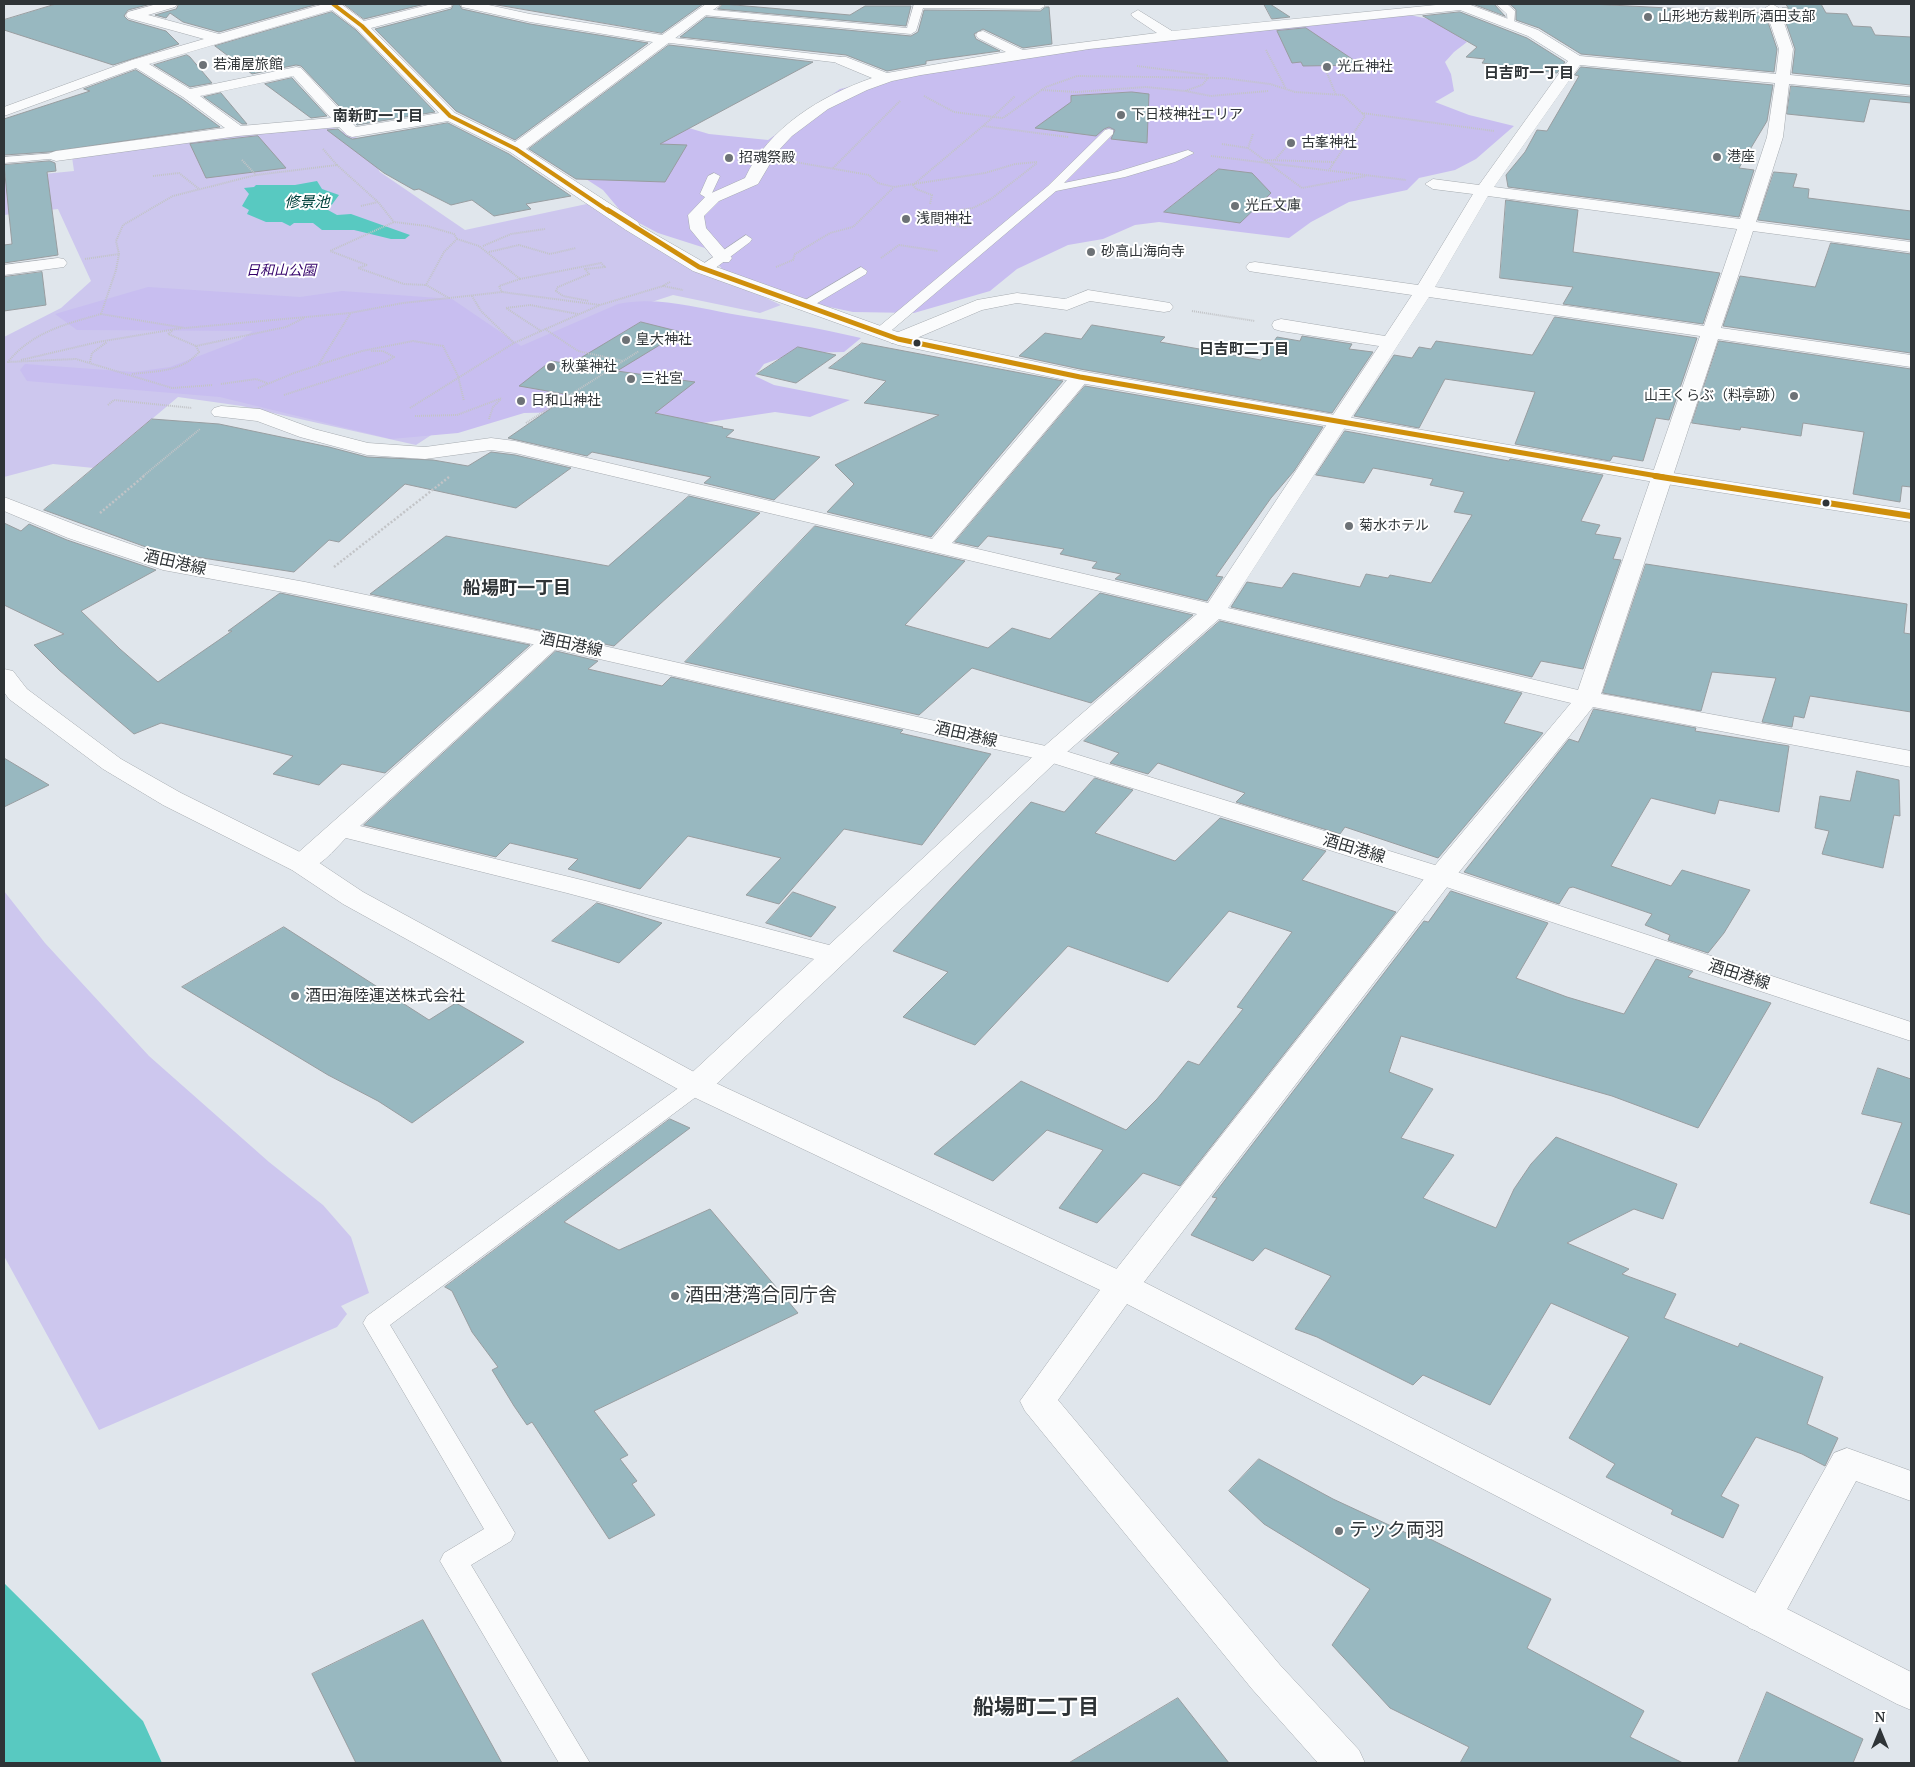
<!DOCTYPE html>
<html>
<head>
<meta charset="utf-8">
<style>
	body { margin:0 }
	#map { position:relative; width:1915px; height:1767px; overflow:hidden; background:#e0e6ec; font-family:"PT Serif",serif }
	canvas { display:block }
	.frame { position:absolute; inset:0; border:5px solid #2f3437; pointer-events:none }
	.north { position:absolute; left:1855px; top:1707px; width:50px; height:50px; -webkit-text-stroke:4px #fff; paint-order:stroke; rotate:0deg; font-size:14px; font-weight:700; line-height:20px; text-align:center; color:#2f3437 }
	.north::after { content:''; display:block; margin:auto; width:18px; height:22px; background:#2f3437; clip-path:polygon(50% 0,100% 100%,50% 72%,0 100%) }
</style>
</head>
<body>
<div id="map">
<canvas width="1915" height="1767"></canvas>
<div class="frame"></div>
<div class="north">N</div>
</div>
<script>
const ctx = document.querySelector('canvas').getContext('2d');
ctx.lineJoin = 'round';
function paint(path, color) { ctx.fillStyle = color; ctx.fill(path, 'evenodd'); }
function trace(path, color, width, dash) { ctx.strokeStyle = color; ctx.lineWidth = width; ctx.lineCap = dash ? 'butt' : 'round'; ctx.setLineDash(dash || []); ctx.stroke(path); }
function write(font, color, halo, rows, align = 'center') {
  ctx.font = font + ' "PT Serif","Noto Sans JP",serif'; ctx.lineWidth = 4; ctx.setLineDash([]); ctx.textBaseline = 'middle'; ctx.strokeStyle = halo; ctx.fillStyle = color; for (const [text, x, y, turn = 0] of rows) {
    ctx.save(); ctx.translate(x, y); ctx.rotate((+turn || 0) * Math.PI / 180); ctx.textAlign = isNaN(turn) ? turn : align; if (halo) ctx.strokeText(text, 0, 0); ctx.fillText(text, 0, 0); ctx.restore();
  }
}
paint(new Path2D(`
	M329 126 360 139 380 172 465 230 596 202 684 260 781 305 760 313 673 295 560 332 485 400 416 445 242 406 178 397 94 468 53 464 4 477V337L61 308 91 281 58 209 4 215V178L74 171 72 157 230 134Z
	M4 891 45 943 149 1056 269 1162 323 1205 351 1237 369 1293 341 1306 347 1314 337 1327 99 1430 4 1256Z`), '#cdc7ee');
paint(new Path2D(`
	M1355 13H1400L1434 20 1467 42 1454 52 1445 62 1451 74 1454 91 1435 102 1469 115 1514 126 1476 159 1455 170 1419 178 1407 190 1349 202 1311 222 1289 238 1159 222 1135 225 1103 239 1068 245 1017 269 990 291 914 313 853 312 815 304 753 285 722 269 705 248 658 233 624 215 603 190 572 170 672 123 709 134 768 140 840 89 969 59 1183 31Z
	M148 287 300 297 342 291 452 299 521 346 618 304C655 296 695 307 732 314 775 321 819 328 861 338L844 352 795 353 764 364 755 376 774 385 850 400 810 417 775 412 683 426 574 412 524 413 458 433 391 439 220 397 27 381 20 370 25 364 134 372 170 367 241 340 253 331 77 330 55 314Z`), '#c8bef0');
paint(new Path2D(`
	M317 181 322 189 339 195 328 210 337 215 351 214 410 235 405 239H391L354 230H322L313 223H294L290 226 282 222H266L247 214 249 210 242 206 249 194 244 188 254 187 256 185H295Z
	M4 1583 143 1721 162 1763H4Z`), '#58c9c1');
const building = new Path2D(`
	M56 4H151L128 10 124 16 128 20 166 31 179 44 113 65 4 30V20Z
	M179 4H318L219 32 183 22 170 13 166 18 155 15 176 9Z
	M344 4H425L364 19Z
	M454 4H459L462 9 530 24 648 43 515 140 456 111 375 29 451 9Z
	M492 4H703L662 33Z
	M723 4 850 15 865 6H911L906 26 718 9Z
	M1264 4H1270L1290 17 1272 19Z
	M1473 4H1494L1505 16Z
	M1510 4H1591L1765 13 1777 49 1774 72 1581 54 1539 28 1516 20V10Z
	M1786 4H1821L1826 13 1847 14 1853 26 1871 27 1875 35 1911 37V85L1792 73 1795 49 1783 14H1785L1782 8H1788Z
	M1046 7H1049L1052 44 1023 48 983 29 974 34 976 39 1000 51 926 61V64L887 71 846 55 680 37 706 17 911 36 918 32 924 10 1040 11Z
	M332 12 356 30 435 112 357 125 301 66 296 65 252 74 215 46Z
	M1460 12 1527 38 1565 62 1557 73 1482 63 1485 59 1466 57 1477 47 1423 16Z
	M1306 28 1361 65 1303 66 1301 62 1292 63 1277 31Z
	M669 45 813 62 660 144 687 145 665 182 576 179 529 149Z
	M187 55 190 57 212 83 190 87 154 65Z
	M1581 67 1773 85 1767 121 1739 168 1754 170 1739 217 1508 187 1506 175 1525 152 1537 130 1547 131 1579 76 1575 75Z
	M136 70 182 99 220 127 49 152 4 155V119L90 91 84 89Z
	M292 78 327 116 311 118 265 84Z
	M1791 86 1911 97V103L1870 99 1864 122 1787 114Z
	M1132 92 1149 94 1147 143 1111 139 1115 130 1109 127 1104 129 1096 136 1035 128 1071 102V96Z
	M221 93 247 124H242L204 97Z
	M448 123 509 154 571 196 526 204 531 209 494 216 472 200 451 205 419 189 414 190 384 173 327 130 338 129 346 136 352 139Z
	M258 136 286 168 206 178 190 144Z
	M50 161 55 163 56 171 47 172 58 255 4 263V245L12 244 4 165Z
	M1219 169 1252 173 1271 193 1240 223 1164 212Z
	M1774 172 1797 174 1793 187 1809 189 1808 198 1911 211V240L1758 220Z
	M1506 200 1578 210 1573 252 1720 273 1703 324 1563 304 1573 287 1500 278Z
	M1831 243 1911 254V353L1723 326 1740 276 1815 287Z
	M42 272 46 305 4 311V277Z
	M1555 317 1697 338 1669 420 1656 418 1643 461 1613 456 1610 461 1515 444 1535 392 1445 379 1419 428 1354 416 1394 355 1412 358 1419 347 1431 349 1436 341 1532 355Z
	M641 322 681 332 617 371 695 382 655 413 723 427 722 428 734 430 726 437 820 457 774 500 704 483 711 477 592 452 587 456 508 438 570 395 519 386 551 361 570 364Z
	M1092 325 1165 337 1160 342 1261 360 1277 337 1300 341 1302 336 1352 344 1349 349 1373 352 1332 413 1080 369 1019 356 1045 333 1081 339Z
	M1719 341 1911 369V487L1902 486 1900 502 1853 494 1864 432 1803 423 1801 436 1741 427 1740 430 1692 423Z
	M862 343 1063 381 931 537 827 512 854 484 835 465 939 415 864 403 886 381 829 368Z
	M798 347 836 355 796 383 757 374Z
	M1085 386 1323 427 1294 471 1271 498 1216 576 1223 577 1207 601 1115 579 1121 574 1092 568 1097 562 1060 554 1064 549 988 536 978 547 955 542Z
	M152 419 219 424 329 447 367 457 433 460 468 466 491 452 515 455 571 468 516 508 405 484 339 542 329 540 294 572 183 555 178 557 168 555 44 510Z
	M1345 431 1509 461 1510 459 1603 475 1581 521 1600 525 1595 534 1621 538 1613 559 1621 560 1583 669 1541 661 1532 677 1231 607 1247 582 1282 588 1293 573 1360 587 1366 574 1388 578 1390 575 1431 583 1472 515 1454 512 1464 492 1430 485 1433 479 1373 468 1364 483 1316 475Z
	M689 496 760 513 614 646 370 594 446 536 608 566Z
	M4 523 21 531 29 524 67 540 156 570 81 611 120 649 158 682 232 631H228L280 593 530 645 385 773 342 764 319 785 273 774 293 756 161 723 134 734 59 670 34 645 64 634 4 605Z
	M815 526 965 561 905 625 988 648 1012 628 1050 639 1100 593 1193 615 1091 703 972 668 919 715 685 662Z
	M1646 564 1907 604 1904 633 1911 634V712L1810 696 1804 718 1794 716 1792 727 1762 722 1776 678 1712 672 1701 711 1603 693Z
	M1220 621 1522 693 1504 723 1543 733 1438 858 1345 827 1340 834 1236 802 1245 793 1158 763 1148 774 1110 763 1119 753 1084 741Z
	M556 651 598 661 588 669 662 686 671 677 903 730 900 733 991 754 922 845 844 829 779 904 746 895 781 858 688 836 640 889 568 869 578 859 510 843 496 857 364 825Z
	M1594 709 1696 728 1695 731 1789 746 1779 812 1719 800 1715 814 1651 798 1611 866 1671 886 1682 870 1750 890 1724 933 1708 953 1668 940 1670 935 1645 925 1652 914 1573 887 1569 888 1559 904 1464 872 1569 739 1578 742Z
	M4 758 49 785 4 807Z
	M1857 771 1899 780 1900 816 1894 815 1883 868 1822 854 1829 831 1815 828 1820 796 1850 801Z
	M1095 778 1133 790 1095 833 1175 861 1220 818 1326 851 1302 880 1396 912 1180 1186 1143 1173 1097 1223 1059 1208 1103 1150 1047 1130 993 1181 934 1154 1021 1081 1126 1130 1157 1099 1188 1061 1199 1065 1243 1009 1237 1007 1292 932 1229 911 1168 982 1068 946 975 1045 903 1017 948 972 893 951 1031 802 1064 812Z
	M1451 891 1548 923 1516 978 1567 997 1624 1014 1656 959 1693 971 1688 977 1771 1003 1698 1128 1612 1096 1401 1036 1389 1072 1433 1089 1401 1138 1454 1155 1423 1198 1496 1228 1514 1189 1531 1164 1556 1137 1677 1184 1663 1219 1634 1209 1567 1243 1629 1269 1622 1274 1676 1294 1664 1318 1738 1347 1740 1343 1823 1377 1807 1424 1838 1438 1825 1466 1802 1454 1756 1437 1721 1496 1739 1505 1723 1538 1671 1514 1673 1510 1606 1477 1615 1464 1569 1438 1629 1337 1551 1303 1490 1405 1423 1375 1413 1385 1317 1337 1295 1329 1331 1276 1265 1248 1253 1261 1191 1235 1217 1198 1212 1197 1424 921 1428 922Z
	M793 892 836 907 811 937 766 923Z
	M597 903 604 905 662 923 619 963 552 941Z
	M284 927 429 1020 456 1003 524 1042 412 1123 378 1101 328 1075 182 987Z
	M1878 1068 1911 1079V1215L1870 1203 1902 1123 1862 1114Z
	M670 1119 690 1128 564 1222 619 1250 710 1209 798 1313 594 1411 628 1455 620 1459 637 1481 632 1484 655 1515 609 1539 532 1422 527 1425 514 1406 492 1370 498 1367 472 1332 452 1291 445 1287Z
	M1259 1459 1333 1499 1417 1538 1426 1537 1551 1599 1527 1648 1644 1711 1630 1737 1683 1763H1460L1469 1747 1390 1708 1332 1645 1370 1589 1264 1524 1229 1491Z
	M423 1620 502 1763H356L312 1674Z
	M1767 1692 1863 1739 1853 1763H1738Z
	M1178 1698 1229 1763H1069Z`);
paint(building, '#98b8c0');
trace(building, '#989da0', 1);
const lane = new Path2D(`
	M914 4H1043L1045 6 1040 9 923 8 916 31 911 34 703 15 698 12 703 9 907 28Z
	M1496 4H1507L1515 11 1514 26H1508L1507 14Z
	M666 37 841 57 846 60 841 63 662 42 661 40Z
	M1109 129 1113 130V134L1064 183 1117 172 1188 150 1194 153 1175 162 1125 177 1056 191 886 335H876L874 332 876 329 1048 186 1105 130Z
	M56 153 62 156 60 158 4 163V157Z
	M714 173 720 176 712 193 719 198 713 202 700 194 708 176Z
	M746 235 752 239 750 242 710 272H700L699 269 700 266Z
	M861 267 867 271 866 274 809 308 804 309 797 305Z
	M696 1079 704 1081 707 1086 704 1091 390 1325 515 1533 511 1541 471 1565 590 1763H559L440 1561 444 1553 484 1529 363 1323 367 1316 688 1081Z`);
const street = new Path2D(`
	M157 4H177L175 7 148 15 219 34 324 4H341L364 21 432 4H452L451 7 371 28 455 113 515 142 653 42 530 22 462 7 461 4H484L530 14 662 35 706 4H721L526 149 638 222 640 226 638 230H626L510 152 448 121 352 137 347 135 339 127 238 136 56 161 50 159 48 156 50 153 56 151 225 128 183 97 136 68 4 116V107L132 60 204 39 128 18 126 15 128 12ZM332 10 357 29 439 113 356 127 301 68 296 67 190 89 149 64ZM293 76 331 118 241 126 200 96Z
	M1446 4H1468L1538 30 1580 56 1776 74 1779 49 1765 8 1772 4 1779 8 1793 49 1790 75 1911 87V95L1789 84 1783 137 1756 222 1911 242V252L1753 231 1721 328 1911 355V367L1718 339 1601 694 1911 751V767L1593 707 1451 882 1134 1295 1122 1298 1110 1295 1105 1286 1110 1277 1431 870 1571 703 1219 619 1059 759 707 1093 696 1096 685 1093 681 1086 685 1079 814 959 567 893 346 838C331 853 315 875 292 870L288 864 292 858 543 636 551 634 559 636 563 641 559 646 360 826 586 881 829 945 1041 749 1197 614 515 453 491 450 425 459 367 455 300 437 257 421 214 416 211 412 214 408 221 406 260 409 314 429 368 443 425 447 491 438 515 441 932 539 1073 373H1087L1090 377 1087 381 952 543 1208 603 1379 346 1281 331 1274 329 1272 325 1274 321 1281 319 1385 336 1412 295 1255 272 1249 271 1246 267 1249 263 1255 262 1418 285 1473 194 1433 189 1425 184 1433 179 1479 185 1568 61 1528 36 1460 10 1089 49 921 75 892 81 867 90 828 109 792 136 777 152 758 184 719 201 704 216 706 228 732 258 729 262H717L690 229 688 215 707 195 745 178C769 127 821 96 872 78L836 63 834 60 836 57H846L887 73 1006 52 978 38 976 35 978 32 983 31 1023 50 1157 33 1133 17 1131 14 1138 10 1172 31ZM1580 65 1775 83 1767 137 1740 219 1494 187ZM1488 196 1737 229 1704 326 1435 287ZM1429 297 1700 336 1578 690 1228 608Z
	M58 258 64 259 67 263 64 267 4 275V265Z
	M1088 290 1164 302 1170 303 1173 307 1170 311 1164 312 1090 301 1067 310 1017 303 982 310 905 343H891L889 339 891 335 977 300 1017 293 1065 299Z
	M1847 1448 1911 1471V1501L1856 1481 1777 1628 1763 1633 1749 1628 1743 1616 1749 1604 1834 1453Z`);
const secondary = new Path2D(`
	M632 221 705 263 903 334 1080 371 1660 471 1911 510V522L1660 483 1080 383 898 345 693 271 626 230 624 226 626 222Z
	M4 669 13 671 27 689 121 759 181 793 312 858 363 892 707 1079 1134 1277 1911 1672V1710L1897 1704 1127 1304 1058 1400 1280 1665 1359 1750 1365 1763H1318L1252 1689 1025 1411 1020 1401 1100 1290 685 1093 343 904 292 870 163 805 103 769 9 699 4 692Z`);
const primary = new Path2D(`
	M4 497 84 528 168 557 305 582 551 634 1059 749 1451 870 1911 1022V1041L1431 882 1043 760 551 648 305 596 163 570 68 538 4 511Z`);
trace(lane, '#a6abb0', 1);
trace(street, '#a6abb0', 1);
trace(secondary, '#a6abb0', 1);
trace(primary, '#a6abb0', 1);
trace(new Path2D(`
	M1266 50 1286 89
	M1137 66 1208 75
	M1327 73 1336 95
	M1208 78 1202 85 1185 91 1211 96 1268 91
	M1041 90 1077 92 1146 87 1185 91
	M924 96 954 112 993 117 1015 96
	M1362 113 1494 131
	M1068 137 983 126 993 117 1003 118 1046 87 1077 76 1223 78 1270 84 1295 92 1343 95 1365 116 1329 170
	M1222 144 1248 148 1253 134
	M1248 148 1302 188 1366 176
	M323 149 337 165
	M1211 156 1406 180
	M242 160 256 175
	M1265 160 1334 162
	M1275 160 1286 147
	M795 162 869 175 878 183 894 187 985 173 1015 164 1037 162
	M337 165 378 202 394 222 427 226 454 234 457 239 444 252 426 285 449 298 403 303 350 313 185 328 101 314 116 270 119 254 116 241 123 225 173 196 256 175Z
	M833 168 900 101
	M153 176 179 173 199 189
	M913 185 983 126
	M913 185 916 189 932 195 930 204
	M361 206 378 202
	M943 224 960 210 973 208 991 199 1037 163
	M943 224 967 228
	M457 239 479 246 520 279 499 286 502 292
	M483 246 511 234 545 229
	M489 252 519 245 550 254 576 248
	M881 258 899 245 938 251
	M85 259 119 254
	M367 265 330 251 394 222
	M367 265 358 268 404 284 426 285
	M776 267 793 260 795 254 830 233 853 227 893 188
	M520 279 601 263 605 267 585 269 589 274 558 287 556 291 563 296 589 301
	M670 282 663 286 683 290
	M472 296 481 311 514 343
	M449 298 502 292 600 305
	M1192 311 1255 321
	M101 314C66 324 32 332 8 362L76 359 172 388 213 385
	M545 329 578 351 623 361
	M172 331 168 334 196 346
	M541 331 506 308 530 305 578 314
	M21 360 98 342 182 328
	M90 362 92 353 107 342
	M319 364 350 314
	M132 374C156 371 182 372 199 352L196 346 286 327 304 318
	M221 384 256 379 267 383
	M258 388 294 373 362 351 413 341 443 346 458 376 464 401
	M284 395 386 362 394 357 383 351H371
	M108 405 114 400 192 408
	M410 408 514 343 600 305 663 286
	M415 416 457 415 502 398
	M489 419 493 407 501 399
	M526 423 639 351
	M142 477 200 429`), '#c2c4c7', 2, [1, 1]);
trace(new Path2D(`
	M100 513 144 476
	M334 567 449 477`), '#c2c4c7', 2.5, [2, 2]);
paint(lane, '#fafbfc');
paint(street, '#fafbfc');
paint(secondary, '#fafbfc');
paint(primary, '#fafbfc');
trace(new Path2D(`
	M333 4 362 26 450 116 516 149 610 212`), '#cf8f0b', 4);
trace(new Path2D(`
	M608 210 699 267 898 339 1080 377 1663 477`), '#cf8f0b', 5);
trace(new Path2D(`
	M1655 476 1911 516`), '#cf8f0b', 6);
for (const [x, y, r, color] of [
	[1648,17,5,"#6d7276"],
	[203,65,5,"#6d7276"],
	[1327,67,5,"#6d7276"],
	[1121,115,5,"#6d7276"],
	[1291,143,5,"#6d7276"],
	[1717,157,5,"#6d7276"],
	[729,158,5,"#6d7276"],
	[1235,206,5,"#6d7276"],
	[906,219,5,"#6d7276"],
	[1091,252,5,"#6d7276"],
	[626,340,5,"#6d7276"],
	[917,343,4.5,"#2f3437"],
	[551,367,5,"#6d7276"],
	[631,379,5,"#6d7276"],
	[1794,396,5,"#6d7276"],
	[521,401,5,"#6d7276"],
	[1826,503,4.5,"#2f3437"],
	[1349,526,5,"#6d7276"],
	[295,996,5,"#6d7276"],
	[675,1296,5,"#6d7276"],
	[1339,1531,5,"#6d7276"]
]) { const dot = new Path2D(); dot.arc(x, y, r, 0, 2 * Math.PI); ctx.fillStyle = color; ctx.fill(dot); trace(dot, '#fff', 2); }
write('14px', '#2f3437', '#fff', [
	["山形地方裁判所 酒田支部",1658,17],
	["若浦屋旅館",213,65],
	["光丘神社",1337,67],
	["下日枝神社エリア",1131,115],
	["古峯神社",1301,143],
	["港座",1727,157],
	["招魂祭殿",739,158],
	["光丘文庫",1245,206],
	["浅間神社",916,219],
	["砂高山海向寺",1101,252],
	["皇大神社",636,340],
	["秋葉神社",561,367],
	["三社宮",641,379],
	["山王くらぶ（料亭跡）",1784,396,"right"],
	["日和山神社",531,401],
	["菊水ホテル",1359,526]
], 'left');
write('italic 14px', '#34026a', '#fff', [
	["日和山公園",281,271]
]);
write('bold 15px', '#2f3437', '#fff', [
	["日吉町一丁目",1529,74],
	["南新町一丁目",378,117],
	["日吉町二丁目",1244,350]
]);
write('italic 15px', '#00423c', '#fff', [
	["修景池",307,203]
]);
write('16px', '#2f3437', '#fff', [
	["酒田港線",175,563,13],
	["酒田港線",571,645,12],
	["酒田港線",966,735,13],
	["酒田港線",1354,849,17],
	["酒田港線",1739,975,18]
]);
write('16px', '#2f3437', '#fff', [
	["酒田海陸運送株式会社",305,996]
], 'left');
write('bold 18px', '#2f3437', '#fff', [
	["船場町一丁目",517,589]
]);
write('19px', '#2f3437', '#fff', [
	["酒田港湾合同庁舎",685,1296],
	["テック両羽",1349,1531]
], 'left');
write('bold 21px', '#2f3437', '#fff', [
	["船場町二丁目",1036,1708]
]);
</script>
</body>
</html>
